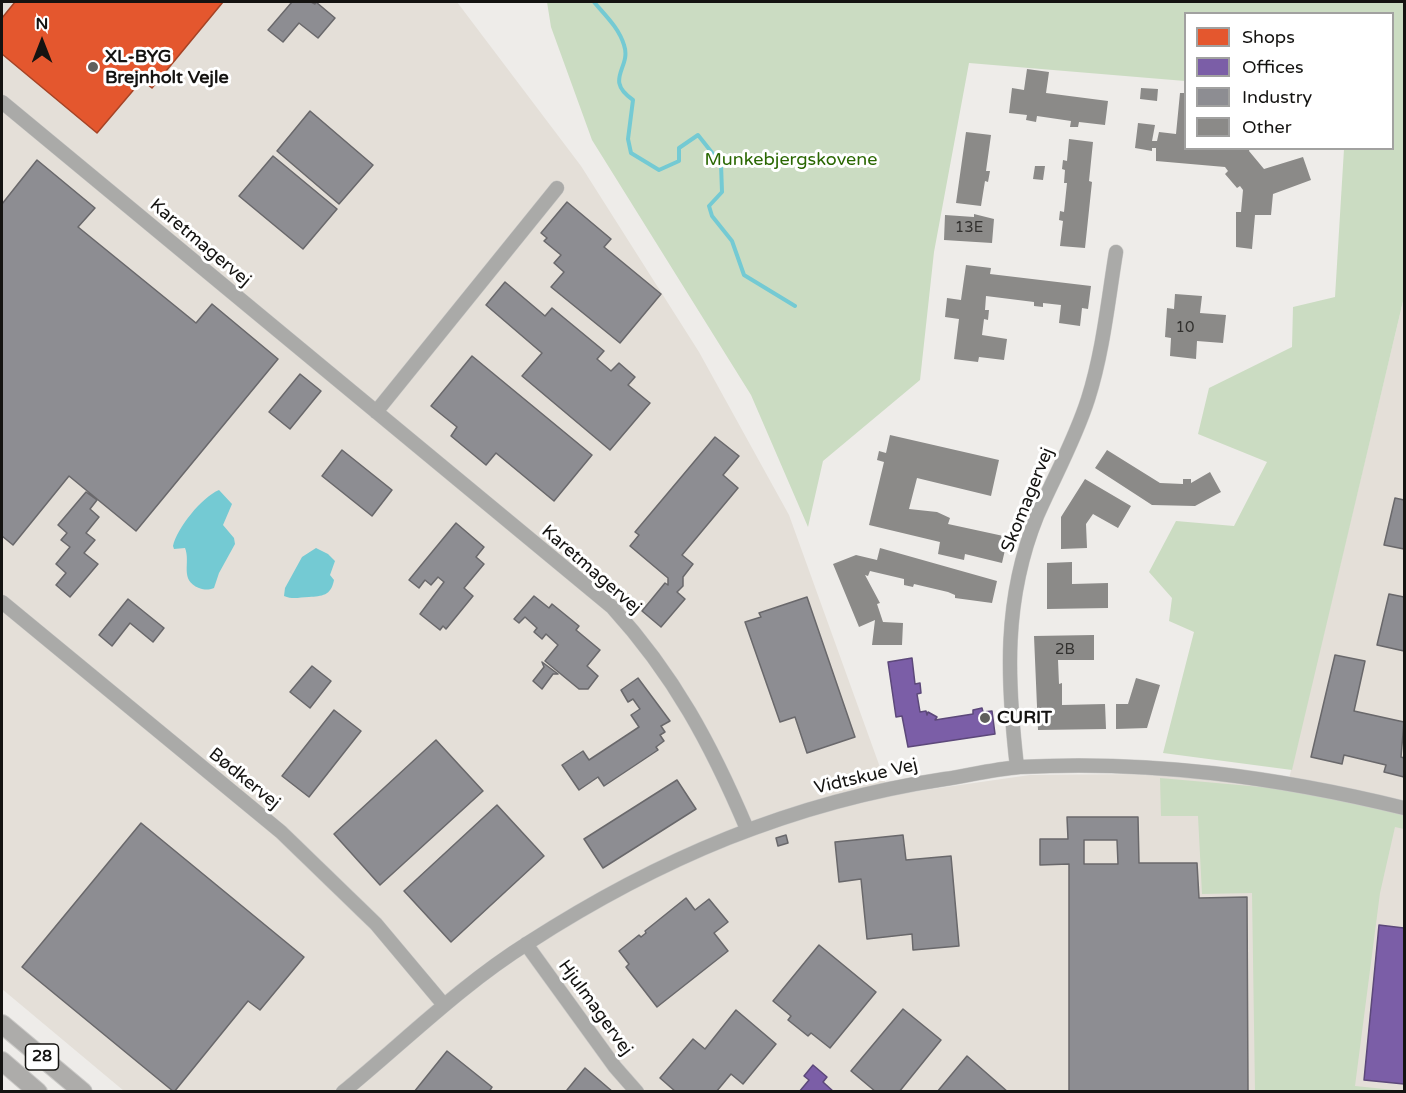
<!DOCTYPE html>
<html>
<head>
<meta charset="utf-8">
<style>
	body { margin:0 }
	#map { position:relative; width:1406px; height:1093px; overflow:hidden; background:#eeece9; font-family:"Varela Round",sans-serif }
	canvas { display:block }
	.frame { position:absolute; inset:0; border:3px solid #141311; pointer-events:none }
	.legend { position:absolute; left:1184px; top:12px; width:210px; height:138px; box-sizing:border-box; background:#fff; border:2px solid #a1a1a0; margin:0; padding:8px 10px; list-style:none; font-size:18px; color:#141311 }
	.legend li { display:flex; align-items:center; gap:12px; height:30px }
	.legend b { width:30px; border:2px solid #a1a1a0 }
	.north { position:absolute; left:12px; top:12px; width:60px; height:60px; -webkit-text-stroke:4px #fff; paint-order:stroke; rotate:0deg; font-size:16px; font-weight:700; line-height:24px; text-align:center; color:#141311 }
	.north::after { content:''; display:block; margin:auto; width:21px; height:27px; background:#141311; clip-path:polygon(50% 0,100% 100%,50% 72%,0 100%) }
</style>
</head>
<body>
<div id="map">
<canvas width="1406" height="1093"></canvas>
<div class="frame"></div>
<ul class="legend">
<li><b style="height:16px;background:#e4572e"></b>Shops</li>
<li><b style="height:16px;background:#7b5ea7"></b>Offices</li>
<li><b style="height:16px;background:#8d8d92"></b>Industry</li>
<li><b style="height:16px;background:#8b8a88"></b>Other</li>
</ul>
<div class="north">N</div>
</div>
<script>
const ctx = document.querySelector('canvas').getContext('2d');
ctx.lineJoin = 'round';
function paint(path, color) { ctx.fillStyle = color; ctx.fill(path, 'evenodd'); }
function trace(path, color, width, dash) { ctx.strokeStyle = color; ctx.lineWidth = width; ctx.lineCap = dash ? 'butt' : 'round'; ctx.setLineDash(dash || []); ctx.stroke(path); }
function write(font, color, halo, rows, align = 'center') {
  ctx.font = font + ' "Varela Round",sans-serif'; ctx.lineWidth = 6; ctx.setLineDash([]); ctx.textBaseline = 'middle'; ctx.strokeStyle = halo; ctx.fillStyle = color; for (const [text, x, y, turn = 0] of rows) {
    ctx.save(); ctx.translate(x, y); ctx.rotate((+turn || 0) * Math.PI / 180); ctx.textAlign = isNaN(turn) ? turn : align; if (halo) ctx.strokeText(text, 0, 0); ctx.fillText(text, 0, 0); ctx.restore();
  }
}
paint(new Path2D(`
	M2 2H457L581 166 699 352 789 515 890 795 1030 775 1149 774 1287 787 1404 297V1091H124L2 989Z`), '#e4dfd8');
paint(new Path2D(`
	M547 2H1404V297L1292 770 1163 753 1194 632 1169 621 1172 598 1149 572 1176 521 1234 526 1267 462 1198 434 1209 388 1292 347 1293 307 1335 297 1344 149 1392 148V14H1186L1185 81 969 63 934 252 920 380 823 461 808 527 751 395 592 140 551 27Z
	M1160 778 1284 789 1404 814V829L1395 827 1380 893 1355 1086 1404 1091H1255L1252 893 1202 894 1198 816H1161Z`), '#cbdcc2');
paint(new Path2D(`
	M219 490 232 504 223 525 234 538 235 544 219 573 214 588C208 590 205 590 199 588 179 580 191 563 185 548L174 549 173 546C177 528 202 497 219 490Z
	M316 548 328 554 335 561 330 575 334 580C331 596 322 596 309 597 299 597 294 600 284 596L285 588 302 557Z`), '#74cad3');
const shops = new Path2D(`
	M15 2H223L152 88 142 80 97 133 2 54V18Z`);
paint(shops, '#e4572e');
trace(shops, '#a64325', 1.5);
const offices = new Path2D(`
	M912 658 915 684 920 683 921 693 917 694 920 712 926 711 927 715 928 712 937 717 935 720 973 714V710L982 708 983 712 992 711 995 734 908 747 902 716 896 717 888 662Z
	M1379 925 1404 928V1084L1364 1080Z
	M813 1065 827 1077 823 1082 834 1092H799L809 1080 804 1076Z`);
paint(offices, '#7b5ea7');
trace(offices, '#5c487a', 1.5);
const industry = new Path2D(`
	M292 2H311L315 4 316 2 335 18 318 38 299 23 283 42 268 30Z
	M310 111 373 165 339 204 277 151Z
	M273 156 337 209 303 249 239 196Z
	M37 160 95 208 78 227 196 323 212 304 278 359 136 531 69 476 13 545 2 536V204Z
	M567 202 611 239 604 247 661 294 620 343 551 287 564 272 554 263 561 255 544 241 547 238 541 233Z
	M505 282 545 316 552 308 604 351 597 359 611 371 619 363 635 377 628 385 650 403 610 450 522 376 542 353 486 305Z
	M472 356 592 455 554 501 496 453 486 465 451 436 457 427 431 406Z
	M300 374 321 391 290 429 269 412Z
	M715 437 739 456 723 475 738 488 682 555 693 564 683 577V586L677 592 685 599 661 627 642 611 665 583 668 585V578L630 546 639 535 635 532Z
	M342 450 392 490 372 516 322 476Z
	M86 492 97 500 90 509 99 517 86 533 95 540 84 553 98 564 70 597 56 585 66 573 56 564 70 547 61 540 67 533 58 525Z
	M1395 498 1404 500V549L1384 545Z
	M456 523 484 547 476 557 484 564 464 588 473 596 446 629 443 626 440 630 420 614 444 582 438 577 431 585 425 580 419 588 409 580Z
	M1389 594 1404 597V651L1377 645Z
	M534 596 549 608 552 604 579 626 576 630 600 650 587 666 598 676 588 689H579L545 661 558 645 546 634 542 639 534 632 537 628 525 617 519 623 514 619Z
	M807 597 855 737 807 753 795 717 780 722 745 622 761 617 759 613Z
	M128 599 164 628 153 642 130 623 112 646 99 635Z
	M1335 655 1365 661 1354 711 1404 722 1401 757 1404 758V777L1384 772 1386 765 1344 755 1342 764 1311 757Z
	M542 662 558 674H553L542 689 533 681 544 667Z
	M312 666 331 681 310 708 290 692Z
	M638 678 670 721 661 726 665 732 660 735 664 741 656 747 658 750 604 786 598 777 579 790 562 765 583 751 589 760 639 727 631 715 640 709 633 699 628 702 621 690Z
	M334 710 361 731 309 797 282 776Z
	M436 740 483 791 380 885 334 834Z
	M677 780 696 809 603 868 584 839Z
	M497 805 544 856 451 942 404 891Z
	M1067 817H1138L1139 863H1197L1199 898 1247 897 1248 1092H1069V864L1040 865V839H1068ZM1084 840H1117L1118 864H1084Z
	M141 823 304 957 260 1010 248 1001 174 1092 22 967Z
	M786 835 788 843 778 846 776 838Z
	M903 835 906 860 951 856 959 946 913 950 912 934 867 939 861 879 839 882 835 842Z
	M686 898 695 910 709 899 728 922 714 933 728 951 657 1007 626 967 629 964 619 951 639 935 641 937 646 933 645 931Z
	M819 945 876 992 830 1048 811 1033 808 1036 788 1020 791 1016 773 1001Z
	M903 1009 941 1040 899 1092H876L851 1071Z
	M736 1010 776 1044 743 1084 731 1074 716 1092H676L660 1078 693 1039 705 1049Z
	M447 1051 492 1087 489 1092H414Z
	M967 1056 1008 1092H937Z
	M585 1068 613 1092H569L567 1090Z`);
paint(industry, '#8d8d92');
trace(industry, '#69686b', 1.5);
trace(new Path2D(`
	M594 2C605 15 619 28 624 45 632 68 603 79 633 100L628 139 631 153 659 170 679 161V148L698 135 721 164 722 192 709 206 712 216 732 241 744 275 795 306`), '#74cad3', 4);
paint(new Path2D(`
	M1027 69 1049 72 1046 93 1108 101 1105 125 1079 122 1078 127H1070L1071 121 1037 116 1036 122 1026 120 1027 115 1009 113 1012 88 1024 90Z
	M1141 88 1158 89 1157 101 1140 99Z
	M1180 93H1186V148H1250L1249 151 1264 169 1303 157 1311 180 1273 194 1271 215H1255L1252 249 1236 247V212H1241L1243 190 1240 186 1237 188 1225 174 1228 171 1225 167 1156 161V148H1152V151L1135 148 1138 123 1155 125 1152 141H1157L1159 132 1176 134Z
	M966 132 991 135 986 171H990L988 182 985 181 981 206 956 203Z
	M1069 139 1093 142 1089 181 1092 182 1085 248 1060 246 1063 221 1059 220 1060 211 1064 212 1067 183H1064L1065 170 1062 169 1063 160 1067 161Z
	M1035 166H1045L1043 180 1033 179Z
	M974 214 994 219 992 243 944 240 945 215 974 217Z
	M966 265 991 268 990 274 1091 286 1088 309 1082 308 1080 326 1059 323 1061 305 1043 303V307L1034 306V302L986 296 985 310H989L988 320 984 319 982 335 1007 339 1004 360 979 357 978 362 954 359 959 319 945 317 947 298 961 300Z
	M1175 294 1202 296 1200 313 1226 315 1223 343 1197 341 1196 359 1170 356 1171 338 1165 337 1167 308 1174 309Z
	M890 435 999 460 991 496 917 478 909 509 937 512 950 518 948 524 1008 537 1002 563 965 554 964 560 938 554 940 542 869 525 884 462 877 460 879 451 886 453Z
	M1107 450 1160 483 1183 484V479H1191V483L1210 472 1221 492 1195 506 1152 505 1095 468Z
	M1085 479 1131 506 1118 528 1093 514 1086 524 1087 548 1061 549V517Z
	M880 548 997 581 992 603 955 598V595L948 592 914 584 913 587 904 585V579L870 571 868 576 865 575 880 603 877 604 883 622 903 623 902 645H872L875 620 859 627 833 564 856 555 877 560Z
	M1072 562V584L1108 583V608L1047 609V563Z
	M1094 635V660H1058L1059 684 1062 683V705L1105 704 1106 729 1038 730 1034 636Z
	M1136 678 1160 685 1147 728 1116 729V704H1128Z`), '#8b8a88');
const minor = new Path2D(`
	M2 102 612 607C674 675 711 744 747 829
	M376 412 557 188
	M2 602 281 832 376 924 444 1005
	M1017 767C1007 680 1003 600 1037 516 1054 477 1075 440 1088 399 1103 352 1108 301 1116 252
	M526 944 615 1067 637 1092
	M343 1092C404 1042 461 985 528 943 658 859 792 802 945 779 970 775 995 769 1020 767 1151 760 1277 777 1404 808`);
const major = new Path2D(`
	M2 1024 83 1092
	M2 1061 38 1092`);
trace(minor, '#cac9c7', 15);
trace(major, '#cac9c7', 20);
trace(minor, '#aaaaa8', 14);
trace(major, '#adacaa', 18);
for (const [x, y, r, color] of [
	[93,67,6,"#605f5d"],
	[985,718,6,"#605f5d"]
]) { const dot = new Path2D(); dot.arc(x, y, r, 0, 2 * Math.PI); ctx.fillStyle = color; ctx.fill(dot); trace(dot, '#fff', 2); }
write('15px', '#32312f', null, [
	["13E",969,228],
	["10",1185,328],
	["2B",1065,650]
]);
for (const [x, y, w] of [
	[42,1057,33]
]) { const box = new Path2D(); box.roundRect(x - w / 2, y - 13, w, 26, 4.5); ctx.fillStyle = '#fff'; ctx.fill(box); trace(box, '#141311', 1.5); }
write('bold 16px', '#141311', null, [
	["28",42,1057]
]);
write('bold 18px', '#141311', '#fff', [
	["XL-BYG",105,57],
	["Brejnholt Vejle",105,78],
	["CURIT",997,718]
], 'left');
write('18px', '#2a6702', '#fff', [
	["Munkebjergskovene",791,160]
]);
write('18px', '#141311', '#fff', [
	["Karetmagervej",200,243,40],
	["Skomagervej",1028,500,-68],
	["Karetmagervej",591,570,41],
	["Vidtskue Vej",866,777,-13],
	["Bødkervej",244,779,39],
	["Hjulmagervej",595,1008,54]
]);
</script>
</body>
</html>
